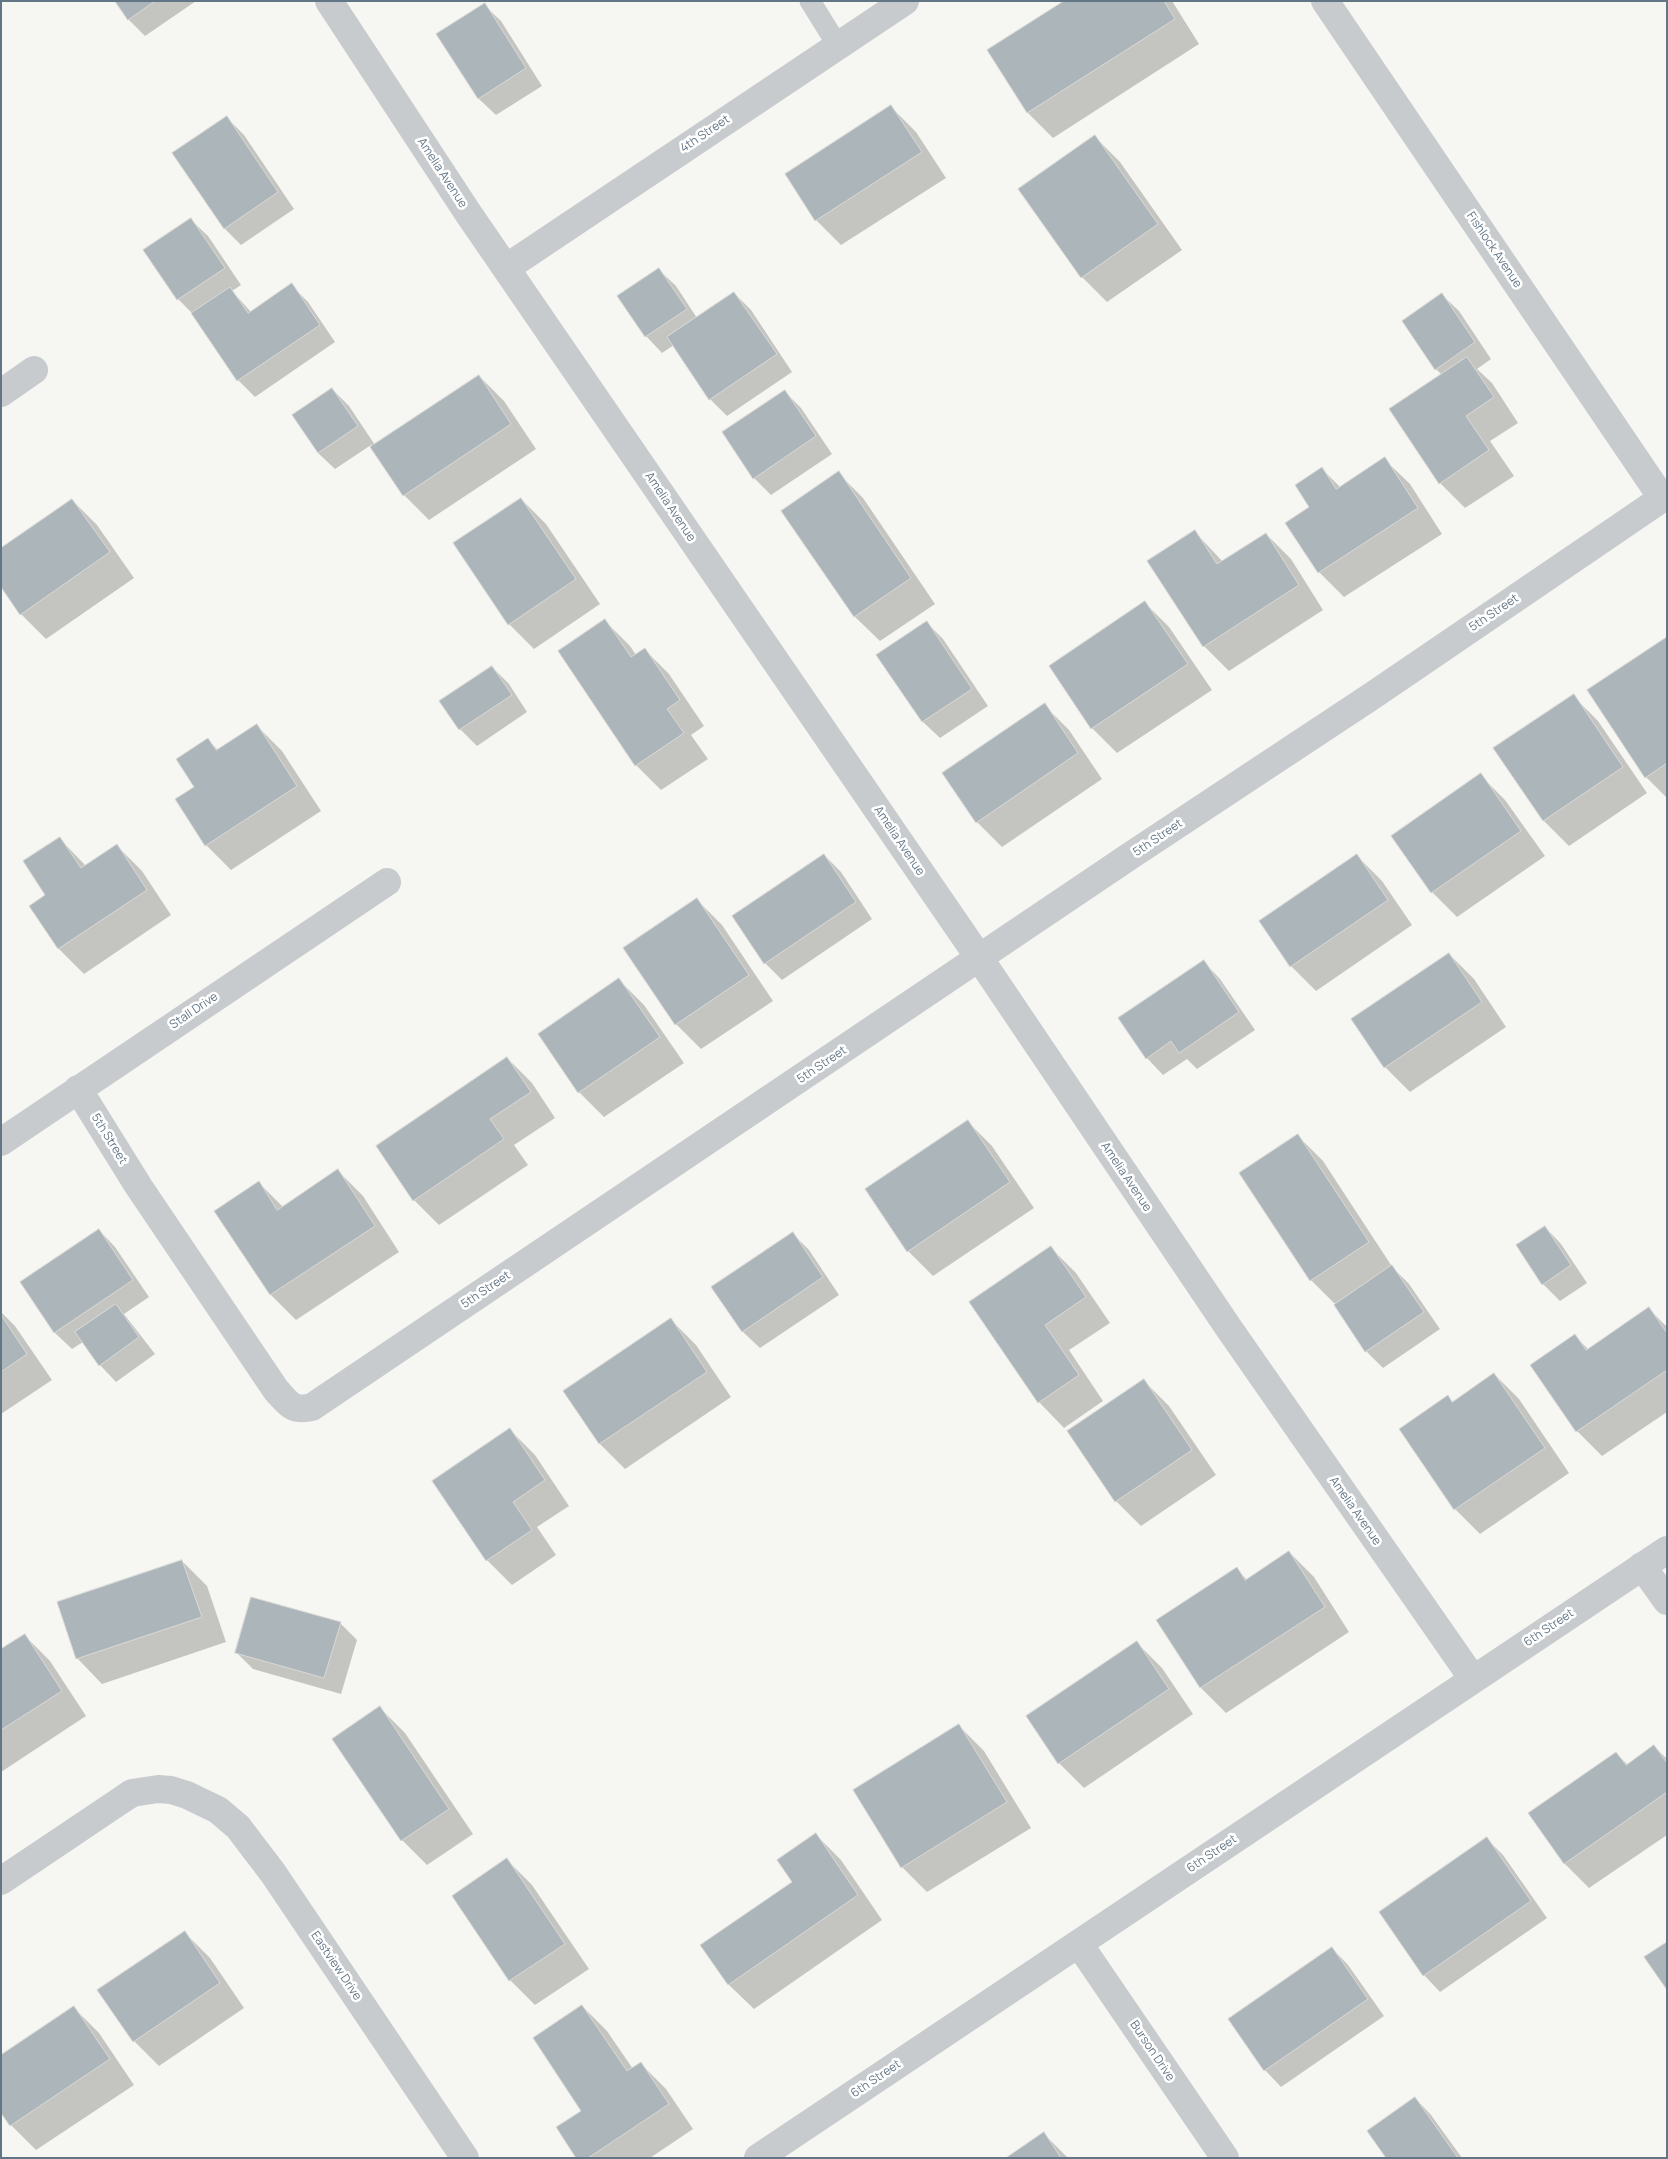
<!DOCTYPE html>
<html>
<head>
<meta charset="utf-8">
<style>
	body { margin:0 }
	#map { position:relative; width:1668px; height:2159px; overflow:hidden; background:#f6f6f2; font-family:Manrope,sans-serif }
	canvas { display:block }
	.frame { position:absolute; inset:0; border:2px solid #637686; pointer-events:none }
</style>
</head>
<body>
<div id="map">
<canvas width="1668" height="2159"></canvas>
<div class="frame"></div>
</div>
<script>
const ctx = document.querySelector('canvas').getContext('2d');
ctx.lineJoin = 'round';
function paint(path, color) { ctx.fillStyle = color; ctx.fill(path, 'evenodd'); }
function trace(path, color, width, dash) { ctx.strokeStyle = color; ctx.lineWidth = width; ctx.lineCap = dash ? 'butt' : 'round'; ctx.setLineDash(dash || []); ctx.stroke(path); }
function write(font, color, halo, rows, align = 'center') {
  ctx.font = font + ' Manrope,sans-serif'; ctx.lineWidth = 5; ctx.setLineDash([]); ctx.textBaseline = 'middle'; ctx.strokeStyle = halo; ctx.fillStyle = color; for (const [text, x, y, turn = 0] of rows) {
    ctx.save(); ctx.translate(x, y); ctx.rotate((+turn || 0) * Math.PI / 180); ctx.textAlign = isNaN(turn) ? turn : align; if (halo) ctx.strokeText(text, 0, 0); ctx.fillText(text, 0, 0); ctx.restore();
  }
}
paint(new Path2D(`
	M117 1H196L145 36 128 19Z
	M1067 1H1172L1199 44 1053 138 1028 113 988 51Z
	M484 5 501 21 542 86 496 115 479 99 438 34Z
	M891 107 916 132 946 178 841 245 816 220 786 174Z
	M227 118 244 135 294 209 241 245 224 228Z
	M1095 137 1120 162 1182 250 1107 302 1082 277 1020 189Z
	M191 220 208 236 241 285 232 291 251 312 291 285 308 302 335 342 255 397 238 380 195 316 178 299Z
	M659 270 676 286 697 318 734 293 751 310 792 372 727 416 710 399 674 345 662 353 646 336Z
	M1442 295 1459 311 1491 359 1477 369 1492 383 1518 423 1490 441 1514 476 1465 508 1440 483 1442 375 1436 369Z
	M479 376 504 401 536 449 429 520 404 495 371 445 335 469 318 453 332 389 349 406 375 445Z
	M784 391 801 408 832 454 771 495 754 478Z
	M1384 459 1410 484 1442 534 1344 597 1319 572 1311 507 1322 469 1341 488Z
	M838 473 863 498 935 604 880 641 854 616Z
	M521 499 546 524 600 604 534 649 509 624Z
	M72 500 97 525 134 578 46 639 21 614Z
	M1195 532 1223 562 1266 534 1291 559 1323 610 1229 671 1204 646Z
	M1144 602 1169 627 1212 690 1117 753 1092 728 1050 666Z
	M605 621 630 646 636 655 644 649 669 674 704 726 691 735 708 759 661 790 636 765Z
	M926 622 943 639 988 706 940 738 923 722 878 655Z
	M1667 639V798L1646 777Z
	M492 667 509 684 527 712 477 746 460 729Z
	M1573 696 1598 721 1647 793 1569 846 1544 821 1495 749Z
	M1044 705 1069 730 1102 779 1002 847 977 822Z
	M257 726 282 751 321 811 231 870 206 845 196 787 208 740 218 750Z
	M1480 775 1505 800 1545 856 1457 917 1432 892Z
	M60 839 86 866 117 846 142 871 171 915 84 974 59 949 30 906 47 895Z
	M824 855 841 872 872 919 782 980 765 963Z
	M1357 856 1382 881 1412 925 1316 991 1291 966 1260 922Z
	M697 900 722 925 773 1001 701 1049 676 1024 625 948Z
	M1449 954 1474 979 1506 1027 1410 1092 1385 1067Z
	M1204 962 1220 979 1255 1030 1197 1069 1187 1059 1163 1075 1147 1058Z
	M619 980 644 1005 684 1063 604 1117 579 1092 540 1034Z
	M507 1058 532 1083 555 1118 514 1145 528 1165 439 1225 414 1200Z
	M967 1121 992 1146 1034 1208 933 1276 908 1251Z
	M1298 1136 1323 1161 1393 1268 1409 1284 1440 1329 1383 1368 1366 1351 1336 1305 1311 1280Z
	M338 1171 363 1196 399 1252 296 1320 271 1295 216 1211 259 1183 283 1207Z
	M1545 1227 1561 1244 1587 1283 1560 1301 1543 1284 1517 1246Z
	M99 1230 115 1247 149 1297 124 1314 155 1354 116 1382 100 1365 83 1342 72 1349 55 1333 21 1283Z
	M792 1233 809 1250 839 1295 760 1348 743 1332 713 1287Z
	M1051 1248 1076 1273 1110 1323 1069 1350 1103 1401 1064 1428 1039 1402Z
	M1649 1309 1667 1327V1412L1602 1456 1577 1431 1575 1336 1589 1350Z
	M1 1312 15 1326 52 1380 1 1414Z
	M671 1320 696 1345 731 1397 625 1469 600 1444 565 1392Z
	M1494 1374 1519 1399 1569 1473 1480 1534 1455 1509 1448 1397 1453 1402Z
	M1144 1381 1169 1406 1216 1475 1141 1526 1116 1501Z
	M510 1430 535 1455 569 1506 537 1527 556 1555 512 1585 487 1560Z
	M1289 1552 1314 1577 1349 1632 1226 1713 1201 1688 1237 1569 1247 1580Z
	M182 1561 207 1586 226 1642 102 1684 77 1658Z
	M340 1623 357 1640 341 1694 253 1669 236 1652Z
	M25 1636 50 1661 86 1716 1 1772V1651Z
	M1137 1643 1162 1668 1193 1714 1084 1788 1059 1763Z
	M380 1708 405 1733 473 1834 427 1865 402 1840Z
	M959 1726 984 1751 1031 1828 927 1892 902 1867Z
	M1654 1746 1667 1759V1835L1589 1888 1564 1863 1616 1753 1628 1765Z
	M816 1835 841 1860 882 1920 754 2009 728 1984 794 1882Z
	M1487 1839 1503 1855 1547 1918 1440 1992 1424 1975Z
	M507 1860 532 1885 589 1969 535 2005 510 1980Z
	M185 1933 210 1958 244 2008 159 2066 134 2041Z
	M1332 1948 1348 1965 1384 2016 1281 2087 1265 2070Z
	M582 2006 607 2031 633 2069 641 2064 666 2089 693 2129 650 2158H578L583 2111Z
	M74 2008 99 2033 134 2085 36 2150 11 2125 1 2111Z
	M1415 2098 1431 2115 1462 2158H1387Z
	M1044 2134 1068 2158H1008Z`), '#0003');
const building = new Path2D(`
	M115 1H155L128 20Z
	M1064 1H1164L1175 19 1027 113 987 50Z
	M485 3 526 68 478 99 436 34Z
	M891 105 922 152 815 221 785 174Z
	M227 116 278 192 224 229 172 153Z
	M1095 135 1158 224 1081 278 1018 189Z
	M191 218 225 268 177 300 143 250Z
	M659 268 687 309 645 337 617 296Z
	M292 283 320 325 237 381 191 313 230 287 248 313Z
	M734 292 777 354 709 400 667 337Z
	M1442 293 1475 342 1435 370 1402 321Z
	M1467 357 1494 397 1466 416 1489 450 1439 484 1389 409Z
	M479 375 511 424 403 496 370 447Z
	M332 388 358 426 318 453 292 415Z
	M785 390 816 436 753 479 722 432Z
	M1385 457 1418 508 1318 573 1285 523 1309 507 1295 485 1322 467 1336 489Z
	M839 471 911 578 854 617 781 511Z
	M521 498 576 579 508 625 453 543Z
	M72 499 110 552 20 615 1 587V548Z
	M1195 530 1217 564 1266 533 1299 585 1203 647 1147 561Z
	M1145 601 1188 664 1091 729 1049 666Z
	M605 619 631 657 645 648 680 700 667 709 684 733 635 766 558 651Z
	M927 621 972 689 922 722 876 655Z
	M1667 637V763L1645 778 1587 690Z
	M492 666 512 695 459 730 439 701Z
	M1574 694 1623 767 1543 821 1493 748Z
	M1045 703 1078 753 976 823 942 773Z
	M257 724 297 786 205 846 175 799 194 787 176 759 208 738 216 750Z
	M1481 773 1521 831 1431 893 1391 836Z
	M60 837 81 868 117 844 147 890 58 949 29 906 45 895 23 861Z
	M824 854 856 902 764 964 732 916Z
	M1357 854 1388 900 1290 967 1259 921Z
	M697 898 749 975 675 1025 623 948Z
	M1449 953 1482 1002 1384 1068 1351 1019Z
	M1204 960 1239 1012 1179 1053 1171 1041 1146 1059 1118 1018Z
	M619 978 660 1037 578 1093 538 1034Z
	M507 1057 531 1092 490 1119 504 1139 413 1201 376 1146Z
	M968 1120 1010 1182 907 1252 865 1189Z
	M1298 1134 1369 1242 1310 1281 1239 1173Z
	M338 1169 375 1226 270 1295 214 1211 259 1181 277 1210Z
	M1545 1226 1571 1265 1542 1285 1516 1245Z
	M99 1229 133 1280 54 1333 20 1282Z
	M793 1232 823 1277 742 1332 711 1287Z
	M1051 1246 1086 1297 1045 1325 1079 1375 1038 1403 969 1302Z
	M1392 1265 1424 1312 1365 1352 1334 1305Z
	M116 1304 139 1337 99 1366 75 1332Z
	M1649 1307 1667 1333V1370L1576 1432 1530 1365 1575 1334 1586 1350Z
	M1 1315 27 1354 1 1372Z
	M671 1318 707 1372 599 1444 563 1391Z
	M1494 1373 1545 1448 1454 1510 1399 1429 1448 1395 1452 1402Z
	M1144 1379 1192 1450 1115 1502 1067 1431Z
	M510 1428 545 1480 513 1502 532 1530 486 1561 432 1481Z
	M1289 1551 1325 1607 1200 1688 1156 1620 1237 1567 1245 1580Z
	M182 1560 202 1617 76 1659 57 1602Z
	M251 1597 341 1622 324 1678 235 1653Z
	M25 1634 62 1691 1 1730V1649Z
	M1137 1641 1169 1689 1058 1764 1026 1716Z
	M380 1706 449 1809 401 1841 332 1739Z
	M959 1724 1007 1802 901 1868 853 1790Z
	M1654 1745 1667 1763V1792L1564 1864 1528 1813 1616 1752 1626 1765Z
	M816 1833 858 1895 728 1985 700 1945 792 1882 777 1860Z
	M1487 1837 1531 1901 1423 1976 1379 1912Z
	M507 1858 565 1944 509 1981 452 1896Z
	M185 1931 220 1983 133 2042 97 1990Z
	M1667 1942V1990L1644 1957Z
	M1332 1947 1368 1999 1264 2071 1228 2019Z
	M582 2005 627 2071 641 2062 669 2104 588 2158H576L556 2127 581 2111 533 2038Z
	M74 2006 110 2059 10 2126 1 2113V2055Z
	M1415 2097 1458 2158H1386L1367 2131Z
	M1044 2132 1061 2158H1006Z`);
paint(building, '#acb5ba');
trace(building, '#d8d8d5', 1);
trace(new Path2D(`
	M810 1 838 46`), '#c8cbce', 21);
trace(new Path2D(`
	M329 1 468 213 980 959 1228 1327 1473 1679
	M506 268 905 1
	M1 393 34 370
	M78 1089 139 1187 276 1390C288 1403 292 1412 312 1407L1133 854 1372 696 1667 495
	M1 1142 387 882
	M1642 1566 1667 1601
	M1 1881 117 1803 132 1793 158 1789 171 1790 187 1795 218 1810 238 1827 273 1873 465 2158
	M1079 1944 1225 2158`), '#c8cbce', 28);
trace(new Path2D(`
	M1325 1 1662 498
	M758 2158 1667 1550`), '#c8cbce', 28);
write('12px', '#637686', '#fff', [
	["4th Street",705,134,-34],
	["Amelia Avenue",442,173,57],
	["Fishlock Avenue",1494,250,56],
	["Amelia Avenue",670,507,56],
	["5th Street",1494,613,-34],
	["5th Street",1158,838,-34],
	["Amelia Avenue",899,841,56],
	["Stall Drive",194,1011,-34],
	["5th Street",822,1065,-34],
	["5th Street",109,1139,58],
	["Amelia Avenue",1126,1177,56],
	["5th Street",486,1290,-34],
	["Amelia Avenue",1355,1511,55],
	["6th Street",1549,1628,-34],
	["6th Street",1212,1854,-34],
	["Eastview Drive",336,1966,56],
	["Burson Drive",1152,2051,56],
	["6th Street",876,2079,-34]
]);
</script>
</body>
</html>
